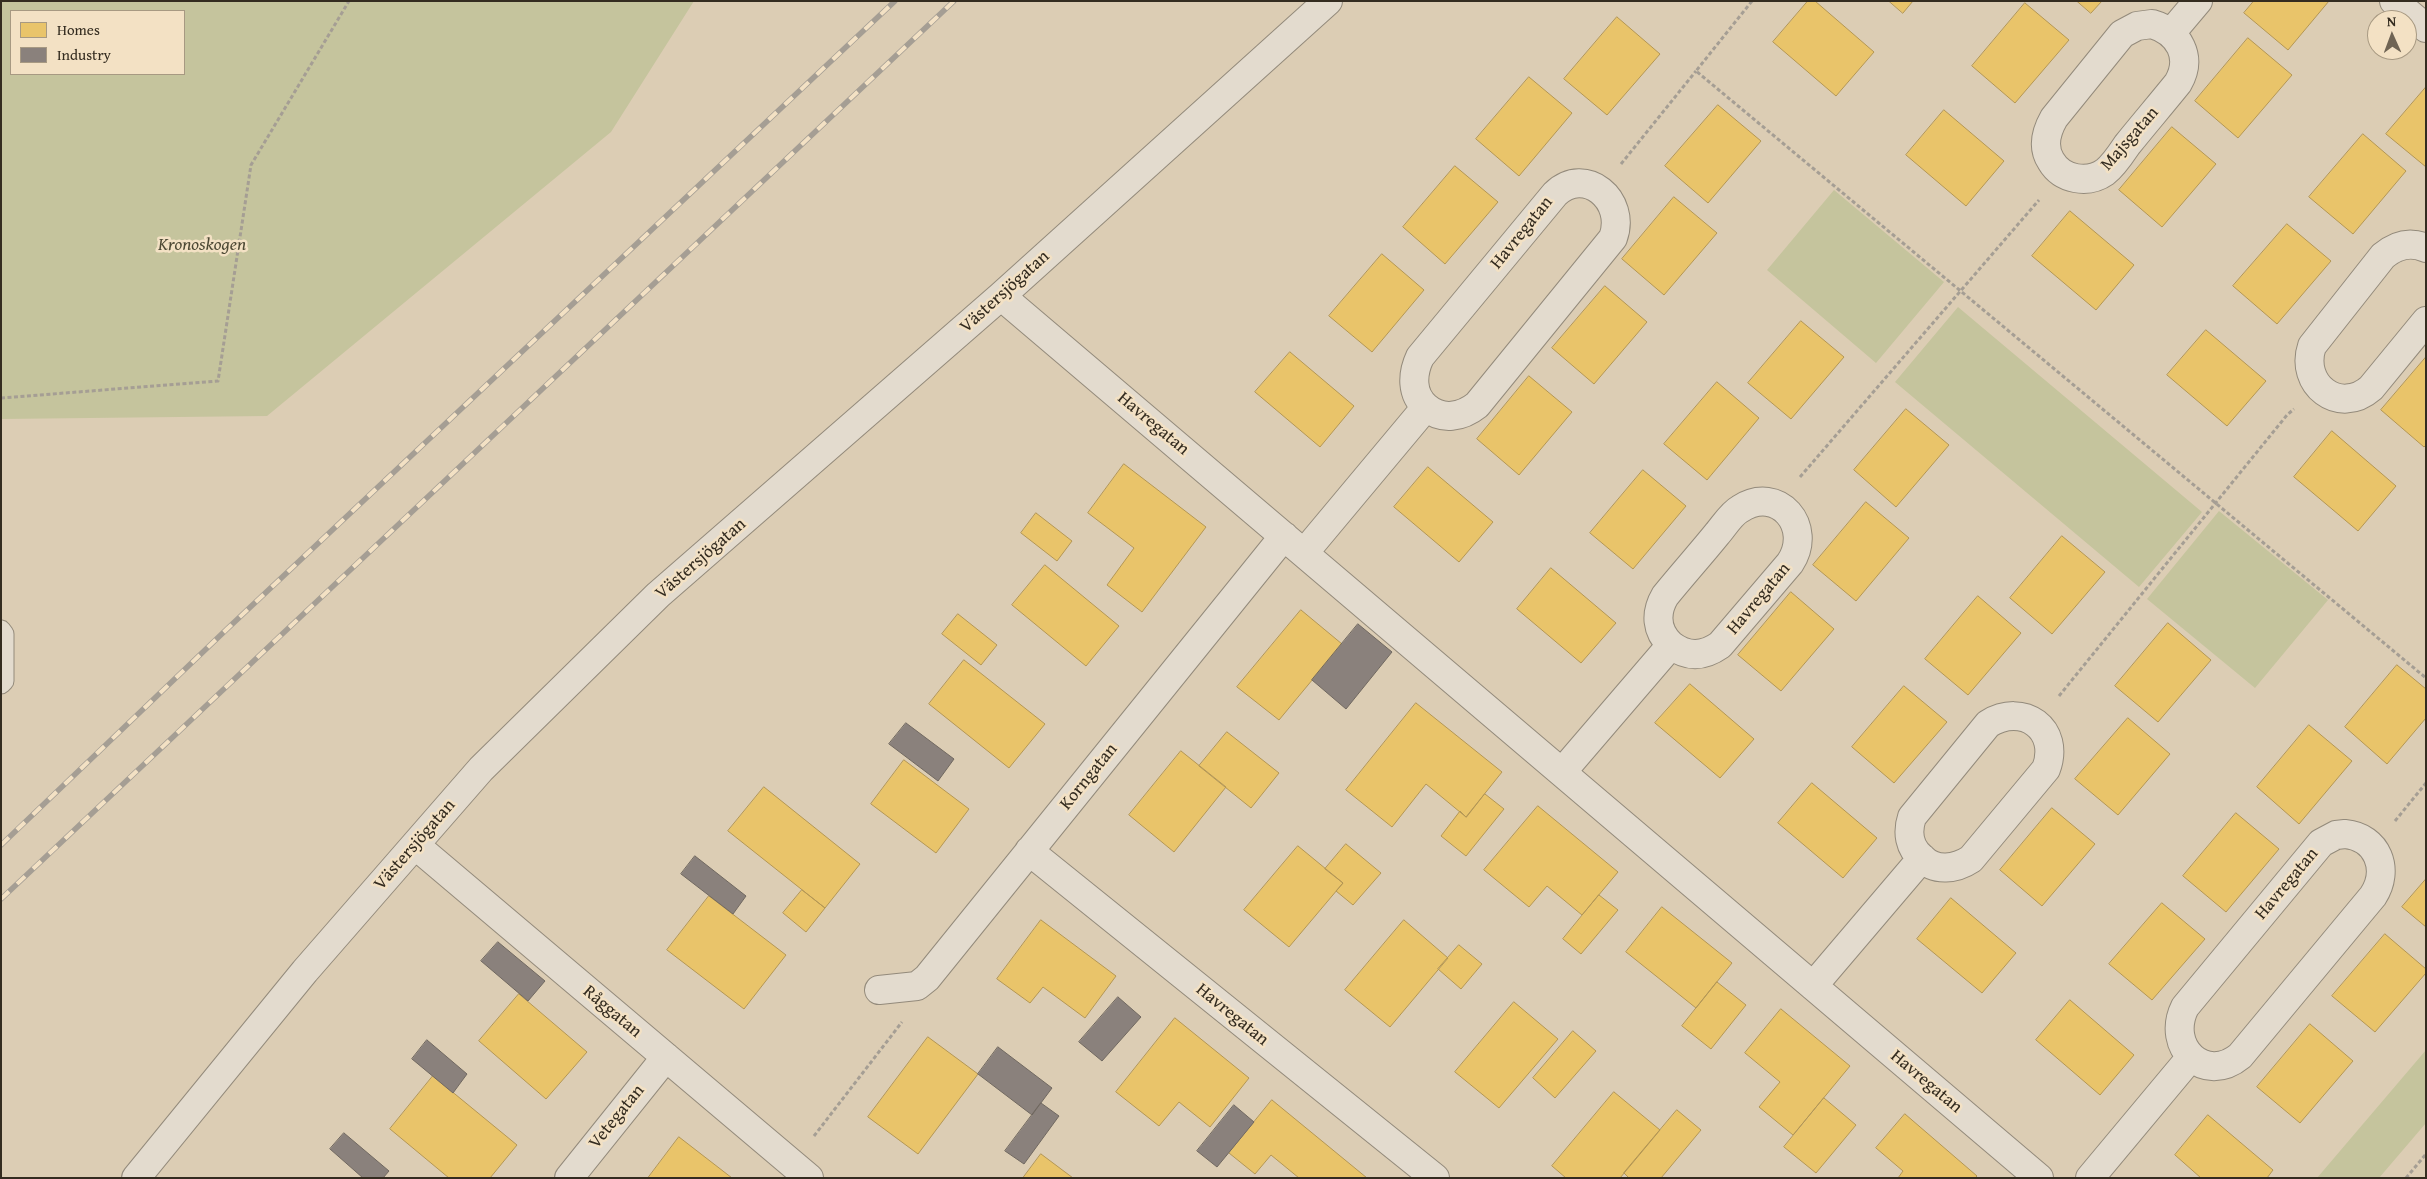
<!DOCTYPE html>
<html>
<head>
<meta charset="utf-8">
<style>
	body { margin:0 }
	#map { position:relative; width:2427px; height:1179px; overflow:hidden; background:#dccdb4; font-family:"Gentium Book Plus",serif }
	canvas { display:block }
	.frame { position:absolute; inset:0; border:2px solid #342c20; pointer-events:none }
	.legend { position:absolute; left:10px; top:10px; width:175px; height:65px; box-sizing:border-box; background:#f3e1c4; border:1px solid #a79982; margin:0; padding:6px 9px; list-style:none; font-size:15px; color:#342c20 }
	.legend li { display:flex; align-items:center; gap:10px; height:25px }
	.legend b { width:25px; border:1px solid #a79982 }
	.north { position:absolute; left:2367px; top:10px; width:50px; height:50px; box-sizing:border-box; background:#f3e1c4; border:1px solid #a79982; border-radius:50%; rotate:358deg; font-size:14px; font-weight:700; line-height:20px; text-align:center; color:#342c20 }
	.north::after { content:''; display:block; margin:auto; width:18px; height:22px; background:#6f6454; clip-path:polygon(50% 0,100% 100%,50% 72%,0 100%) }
</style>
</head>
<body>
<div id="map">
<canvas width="2427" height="1179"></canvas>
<div class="frame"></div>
<ul class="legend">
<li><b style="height:14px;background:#e9c46a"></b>Homes</li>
<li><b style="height:14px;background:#8a817c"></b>Industry</li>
</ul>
<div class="north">N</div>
</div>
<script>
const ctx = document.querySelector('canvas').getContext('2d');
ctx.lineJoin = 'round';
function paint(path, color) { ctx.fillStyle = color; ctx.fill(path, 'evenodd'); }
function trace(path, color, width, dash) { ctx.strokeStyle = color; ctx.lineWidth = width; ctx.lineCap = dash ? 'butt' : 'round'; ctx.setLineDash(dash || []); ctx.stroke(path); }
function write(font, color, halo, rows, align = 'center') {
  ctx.font = font + ' "Gentium Book Plus",serif'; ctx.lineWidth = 5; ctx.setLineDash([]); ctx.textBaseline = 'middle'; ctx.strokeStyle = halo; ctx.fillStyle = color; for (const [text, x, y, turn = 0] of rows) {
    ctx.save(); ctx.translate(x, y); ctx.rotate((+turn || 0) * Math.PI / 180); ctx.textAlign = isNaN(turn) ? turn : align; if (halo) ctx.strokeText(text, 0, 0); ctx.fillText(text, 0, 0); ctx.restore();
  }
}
paint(new Path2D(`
	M1 1H694L611 132 267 416 1 419ZM11 11H184V74H11Z
	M1834 190 1944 282 1876 363 1767 270Z
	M1958 307 2202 512 2139 587 1895 382Z
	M2219 511 2328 600 2255 688 2147 599Z
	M2426 1050V1123L2379 1178H2317Z`), '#c5c49d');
const homes = new Path2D(`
	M1808 1H1815L1874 52 1836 96 1773 42Z
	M1889 1H1913L1903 13Z
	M2077 1H2102L2091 13Z
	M2254 1H2329L2288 50 2244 13Z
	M2025 3 2069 40 2015 103 1972 66Z
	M1617 17 1660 54 1607 115 1564 79Z
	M2248 38 2292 75 2238 138 2195 101Z
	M1529 77 1572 113 1519 176 1476 139Z
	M2426 87V167L2386 134Z
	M1718 105 1761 141 1708 203 1665 166Z
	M1944 110 2004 161 1966 206 1906 155Z
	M2172 127 2216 164 2162 227 2119 190Z
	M2363 134 2406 171 2353 234 2309 197Z
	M1455 166 1498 202 1445 264 1403 227Z
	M1674 197 1717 233 1664 295 1622 259Z
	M2070 211 2134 265 2096 310 2032 256Z
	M2287 224 2331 261 2277 324 2233 286Z
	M1382 254 1424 290 1372 352 1329 316Z
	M1605 286 1647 322 1594 384 1552 348Z
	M1801 321 1844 357 1791 419 1748 383Z
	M2206 330 2266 381 2227 426 2167 375Z
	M1290 352 1354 406 1320 447 1255 392Z
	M2426 357V445L2424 447 2381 410Z
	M1529 376 1572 412 1519 475 1477 439Z
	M1717 382 1759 418 1707 480 1664 444Z
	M1906 409 1949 445 1896 507 1854 470Z
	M2332 431 2396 486 2358 531 2294 477Z
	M1124 464 1206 527 1142 612 1107 585 1134 548 1088 513Z
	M1428 467 1493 522 1459 562 1394 507Z
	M1643 470 1686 506 1633 569 1590 533Z
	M1866 502 1909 538 1856 601 1813 565Z
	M1036 513 1072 541 1057 561 1021 533Z
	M2062 536 2105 572 2052 634 2010 598Z
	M1045 565 1119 626 1086 666 1012 605Z
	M1551 568 1616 623 1581 663 1517 609Z
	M1791 592 1834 629 1781 691 1738 655Z
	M1978 596 2021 633 1968 695 1925 659Z
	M1301 610 1342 644 1279 720 1237 687Z
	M958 614 997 645 981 665 942 634Z
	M2168 623 2211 660 2158 722 2115 686Z
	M964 660 1045 724 1009 768 929 704Z
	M2397 665 2426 689V718L2387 764 2345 727Z
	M1690 684 1754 739 1720 778 1655 723Z
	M1904 686 1947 722 1894 783 1852 747Z
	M1416 703 1502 772 1466 817 1426 784 1392 827 1346 790Z
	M2128 718 2170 754 2118 815 2075 779Z
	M2309 725 2352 761 2299 824 2257 787Z
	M1227 732 1279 773 1251 808 1199 766Z
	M1181 751 1226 787 1174 852 1129 815Z
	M904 760 969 809 936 853 871 804Z
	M1812 783 1877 838 1843 878 1778 823Z
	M764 787 860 864 825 908 728 831Z
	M1485 794 1504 809 1466 856 1441 836 1460 811 1466 817Z
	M1538 806 1618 872 1582 915 1547 886 1529 907 1484 870Z
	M2052 808 2095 844 2042 906 2000 870Z
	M2236 813 2279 849 2226 912 2183 876Z
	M1346 844 1381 873 1353 905 1336 891 1343 883 1325 869Z
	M1298 846 1343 883 1289 947 1244 910Z
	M2426 879V927L2402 907Z
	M802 890 825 908 806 932 783 913Z
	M1599 895 1618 910 1581 954 1563 939Z
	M709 896 786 955 744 1009 667 950Z
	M1951 898 2016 953 1982 993 1917 939Z
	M2162 903 2205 939 2152 1000 2109 964Z
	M1662 907 1732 963 1696 1008 1626 952Z
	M1041 920 1116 976 1085 1018 1043 987 1030 1003 997 979Z
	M1404 920 1448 958 1390 1027 1345 990Z
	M2385 934 2426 969V973L2375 1032 2332 996Z
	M1459 945 1482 964 1461 989 1438 969Z
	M1717 982 1746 1005 1711 1049 1682 1026Z
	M519 994 587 1052 546 1099 479 1041Z
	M2070 1000 2134 1055 2100 1095 2036 1040Z
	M1514 1002 1558 1039 1499 1108 1455 1072Z
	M1781 1009 1850 1066 1793 1135 1759 1107 1780 1082 1745 1053Z
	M1175 1018 1249 1078 1210 1127 1179 1102 1159 1126 1116 1092Z
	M2310 1024 2353 1061 2300 1123 2257 1087Z
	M1573 1031 1596 1051 1555 1098 1533 1078Z
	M928 1037 978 1074 918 1154 868 1117Z
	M433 1076 517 1145 490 1178H449L390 1129Z
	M1614 1092 1660 1130 1620 1178H1566L1552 1166Z
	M1824 1098 1856 1125 1816 1173 1784 1147Z
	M1272 1100 1367 1178H1299L1271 1155 1255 1174 1229 1153Z
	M1677 1110 1701 1130 1661 1178H1629L1624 1173Z
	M1905 1114 1977 1176 1975 1178H1898L1903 1171 1876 1148Z
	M2208 1115 2273 1170 2267 1178H2201L2175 1155Z
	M679 1137 732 1178H648Z
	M1041 1154 1073 1178H1023Z`);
paint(homes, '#e9c46a');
trace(homes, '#b39654', 1);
const industry = new Path2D(`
	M1358 624 1392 652 1346 709 1312 680Z
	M906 723 954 759 938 781 889 744Z
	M695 856 746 896 733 914 681 874Z
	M498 942 545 981 528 1001 481 961Z
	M1118 997 1141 1017 1102 1061 1079 1042Z
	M427 1040 467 1074 453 1093 412 1059Z
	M998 1047 1052 1088 1032 1115 978 1074Z
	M1041 1103 1059 1116 1024 1164 1005 1151Z
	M1234 1105 1254 1122 1217 1167 1197 1151Z
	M344 1133 389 1171 383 1178H363L330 1149Z`);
paint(industry, '#8a817c');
trace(industry, '#706860', 1);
const service = new Path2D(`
	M1 630 4 634V681L1 684`);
const minor = new Path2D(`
	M2394 1 2426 28
	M2152 24C2179 32 2193 57 2178 83 2161 104 2144 124 2127 145 2121 154 2114 165 2105 172 2088 184 2062 180 2051 161 2042 147 2046 132 2054 118L2122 34 2137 26Z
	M2171 33 2198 1
	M2426 248C2410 241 2396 245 2383 256L2312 346C2299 384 2339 416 2371 388L2426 321
	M1001 296 2039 1178
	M1304 553 1426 407C1442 421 1462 417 1477 405L1613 238C1627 200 1585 165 1555 194L1420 357C1412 374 1411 394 1426 407
	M1562 772 1671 645C1687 657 1703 657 1720 645L1790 563C1814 527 1778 484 1740 509 1731 514 1724 526 1717 534 1700 555 1682 575 1665 596 1655 613 1656 631 1671 645
	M2345 834C2378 837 2390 870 2373 896L2240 1056C2205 1085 2165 1047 2185 1007L2321 843 2336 835Z
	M415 845 809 1178
	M1029 851 1435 1178
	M1813 986 1922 858C1935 872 1956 869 1971 859L2046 769C2061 729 2023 702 1988 724L1912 817C1907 832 1909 848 1922 858
	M879 990 917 986 927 978 1284 536
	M136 1178 305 971 481 769 658 595 1001 296 1328 1
	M569 1178 666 1057
	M2090 1178 2191 1057`);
trace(service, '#938a7b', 21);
trace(minor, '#938a7b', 30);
trace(new Path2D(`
	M1752 1 1696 71 2426 678
	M1621 164 1696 71
	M1 398 218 381 251 165 349 1
	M1800 477 2039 200
	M2059 696 2287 415 2294 409
	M2395 821 2426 783
	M814 1136 902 1022
	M2406 1178 2426 1154`), '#a59e94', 3, [4, 2.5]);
trace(service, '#e3dbce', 19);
trace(minor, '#e3dbce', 28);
const rail = new Path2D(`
	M1 845 227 629 895 1
	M1 899 954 1`);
trace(rail, '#a59e94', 5.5);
trace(rail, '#f3e1c4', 4, [11]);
write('18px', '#342c20', '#f3e1c4', [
	["Majsgatan",2130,139,-49],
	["Havregatan",1522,233,-51],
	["Västersjögatan",1005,292,-42],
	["Havregatan",1153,424,40],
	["Västersjögatan",701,559,-41],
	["Havregatan",1759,599,-50],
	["Korngatan",1089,777,-51],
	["Västersjögatan",415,845,-49],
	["Havregatan",2287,884,-50],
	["Råggatan",612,1012,40],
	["Havregatan",1232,1015,39],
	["Havregatan",1926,1082,40],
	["Vetegatan",617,1117,-51]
]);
write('italic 18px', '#4d4935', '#f3e1c4', [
	["Kronoskogen",202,245]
]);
</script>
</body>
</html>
